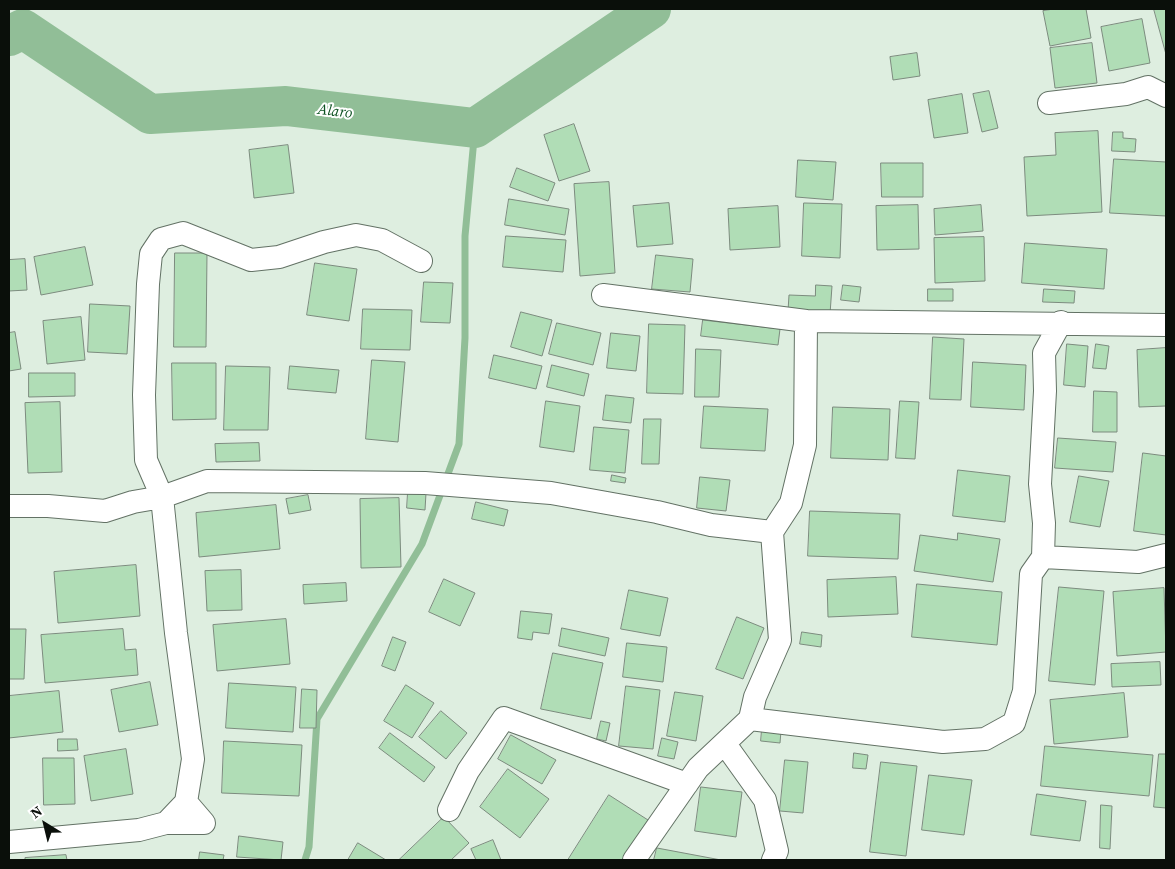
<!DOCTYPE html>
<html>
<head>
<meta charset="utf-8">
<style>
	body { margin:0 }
	#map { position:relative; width:1175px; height:869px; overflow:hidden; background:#deeee0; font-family:"Source Serif 4",serif }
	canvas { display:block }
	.frame { position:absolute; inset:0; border:10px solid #0a0f0a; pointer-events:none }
	.north { position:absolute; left:20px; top:799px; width:50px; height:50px; -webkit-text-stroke:4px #fff; paint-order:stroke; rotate:324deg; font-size:14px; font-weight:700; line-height:20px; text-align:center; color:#0a0f0a }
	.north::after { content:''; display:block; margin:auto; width:18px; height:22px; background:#0a0f0a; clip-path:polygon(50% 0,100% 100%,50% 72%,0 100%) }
</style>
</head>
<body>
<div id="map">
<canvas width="1175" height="869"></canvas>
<div class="frame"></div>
<div class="north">N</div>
</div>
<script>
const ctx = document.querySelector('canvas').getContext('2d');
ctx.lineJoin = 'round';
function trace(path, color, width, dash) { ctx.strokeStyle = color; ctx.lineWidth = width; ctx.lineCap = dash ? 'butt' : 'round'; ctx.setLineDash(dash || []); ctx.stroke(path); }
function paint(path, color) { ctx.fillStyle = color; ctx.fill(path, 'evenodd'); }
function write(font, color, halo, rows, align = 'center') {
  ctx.font = font + ' "Source Serif 4",serif'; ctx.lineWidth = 4; ctx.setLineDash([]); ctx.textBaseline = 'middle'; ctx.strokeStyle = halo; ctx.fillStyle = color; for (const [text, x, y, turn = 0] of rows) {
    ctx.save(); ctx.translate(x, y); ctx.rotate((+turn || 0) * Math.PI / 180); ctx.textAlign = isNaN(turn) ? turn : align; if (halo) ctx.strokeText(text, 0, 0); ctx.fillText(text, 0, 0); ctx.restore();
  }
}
trace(new Path2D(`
	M305 860 309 847 317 719 422 544 459 444 465 338V236L475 128`), '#91be97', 7);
trace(new Path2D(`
	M9 36 23 29 150 114 286 106 475 128 651 9`), '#91be97', 40);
const building = new Path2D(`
	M1054 9H1086L1091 38 1050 46 1043 11Z
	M1154 9H1166V54Z
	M1142 19 1150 63 1109 71 1101 27Z
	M1092 43 1097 83 1055 88 1050 48Z
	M917 53 920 76 893 80 890 57Z
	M989 91 998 128 982 132 973 94Z
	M962 94 968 133 934 138 928 100Z
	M574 124 590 171 559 181 544 135Z
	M1098 131 1102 212 1027 216 1024 157 1056 155 1055 133Z
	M1113 132H1123V138L1136 139 1135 152 1112 151Z
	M288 145 294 193 254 198 249 150Z
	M1114 159 1166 162V216L1110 213Z
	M798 160 836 162 833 200 796 197Z
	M881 163H923V197H882Z
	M517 168 555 183 548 201 510 187Z
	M609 182 615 273 580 276 574 184Z
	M509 199 569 209 565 235 505 225Z
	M669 203 673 244 637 247 633 206Z
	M804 203 842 204 840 258 802 256Z
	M918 205 919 249 877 250 876 206Z
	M981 205 983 231 935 235 934 209Z
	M778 206 780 247 730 250 728 209Z
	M506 236 566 240 563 272 503 267Z
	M984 237 985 281 935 283 934 238Z
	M1025 243 1107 249 1104 289 1022 283Z
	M85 247 93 285 41 295 34 257Z
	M175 253H207L206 347H174Z
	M656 255 693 259 690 292 652 289Z
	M25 259 27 290 9 291V260Z
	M315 263 357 269 349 321 307 315Z
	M424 282 453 283 450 323 421 322Z
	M816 285 832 286 830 314 788 311 789 295 815 296Z
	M843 285 861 287 859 302 841 300Z
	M928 289H953V301H928Z
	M1044 289 1075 291 1074 303 1043 302Z
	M90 304 130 306 127 354 88 352Z
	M363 309 412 310 410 350 361 349Z
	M521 312 552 320 542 356 511 347Z
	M81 317 85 360 47 364 43 321Z
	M703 320 780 329 778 345 701 336Z
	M557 323 601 333 593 365 549 354Z
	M649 324 685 325 683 394 647 393Z
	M15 332 21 369 9 371V333Z
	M611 333 640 336 636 371 607 368Z
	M933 337 964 339 961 400 930 399Z
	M1067 344 1088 346 1085 387 1064 385Z
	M1096 344 1109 346 1106 369 1093 368Z
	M1166 348V406L1139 407 1137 350Z
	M696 349 721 350 719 397H695Z
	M494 355 542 366 536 389 489 378Z
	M372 360 405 362 398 442 366 439Z
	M973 362 1026 365 1024 410 971 407Z
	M172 363H216V419L173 420Z
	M552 365 589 374 584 396 547 387Z
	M226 366 270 367 268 430H224Z
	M290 366 339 370 336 393 288 389Z
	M29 373H75V396L29 397Z
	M1094 391 1117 392V432H1093Z
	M606 395 634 398 631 423 603 420Z
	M546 401 580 406 574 452 540 447Z
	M900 401 919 402 915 459 896 458Z
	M60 402 62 472 28 473 25 403Z
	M704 406 768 409 765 451 701 448Z
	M833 407 890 409 888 460 831 458Z
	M644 419H661L659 464H642Z
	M594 427 629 430 625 473 590 470Z
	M1058 438 1116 442 1113 472 1055 468Z
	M259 443 260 461 216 462 215 444Z
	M1143 453 1166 456V535L1134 531Z
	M958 470 1010 476 1005 522 953 516Z
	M612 475 626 478 625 483 611 481Z
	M1079 476 1109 481 1100 527 1070 522Z
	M700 477 730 480 726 511 697 508Z
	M408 492 426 493 425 510 407 508Z
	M308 495 311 510 289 514 286 499Z
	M399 498 401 567 361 568 360 499Z
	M476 502 508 510 504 526 472 519Z
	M276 505 280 549 199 557 196 513Z
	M810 511 900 514 898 559 808 556Z
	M958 533 1000 539 993 582 914 571 920 535 957 540Z
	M136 565 140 616 58 623 54 572Z
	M241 570 242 610 207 611 205 571Z
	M896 577 898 614 828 617 827 580Z
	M444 579 475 593 460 626 429 612Z
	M346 583 347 601 304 604 303 585Z
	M917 584 1002 592 997 645 912 637Z
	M1059 587 1104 591 1095 685 1049 681Z
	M1164 588 1166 652 1117 656 1113 592Z
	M629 590 668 598 660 636 621 629Z
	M521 611 552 614 549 634 533 632 532 640 518 638Z
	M737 617 764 628 743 679 716 669Z
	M286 619 290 664 217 671 213 625Z
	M562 628 609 638 605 656 559 646Z
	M9 629H26L24 679H9Z
	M123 629 125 650 136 649 138 675 45 683 41 635Z
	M802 632 822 635 821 647 800 644Z
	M393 637 406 642 395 671 382 666Z
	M627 643 667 647 663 682 623 677Z
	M553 653 603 663 591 719 541 709Z
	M1160 662 1161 685 1112 687 1111 664Z
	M150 682 158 725 119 732 111 690Z
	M229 683 296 687 293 732 226 728Z
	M406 685 434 703 412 738 384 721Z
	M626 686 660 690 653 749 619 746Z
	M302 689 317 690 316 728H300Z
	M59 691 63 732 9 738V696Z
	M675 692 703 696 696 741 667 736Z
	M1124 693 1128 737 1054 744 1050 700Z
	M441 711 467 733 446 759 419 737Z
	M601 721 610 723 606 741 597 739Z
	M762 729 781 731 780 743 761 741Z
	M390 733 435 767 424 782 379 748Z
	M511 735 556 760 542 784 498 759Z
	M662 738 678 742 674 759 658 756Z
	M58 739H77L78 750 58 751Z
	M224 741 302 745 299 796 222 793Z
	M1045 746 1153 755 1149 796 1041 786Z
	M126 749 133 794 91 801 84 756Z
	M854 753 868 755 866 769 853 768Z
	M1159 754H1166V808L1154 807Z
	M43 758H74L75 804 44 805Z
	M785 760 808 762 803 813 780 811Z
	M881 762 917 766 906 856 870 852Z
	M508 769 549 799 520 838 480 807Z
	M929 775 972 780 964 835 922 830Z
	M701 787 742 792 736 837 695 831Z
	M1037 794 1086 801 1080 841 1031 835Z
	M609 795 648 820 622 860H568Z
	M1101 805 1112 806 1110 849 1100 848Z
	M444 817 469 843 451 860H399Z
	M239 836 283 842 281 860 237 857Z
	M493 840 501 860H476L471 849Z
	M358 843 386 860H348Z
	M657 848 721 860H654Z
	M200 852 224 855 223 860H199Z
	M66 855 67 860H25V858Z`);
paint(building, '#b0ddb6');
trace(building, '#7c8b7e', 1);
const minor = new Path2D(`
	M1049 103 1126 94 1148 87 1166 96
	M603 295 806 321
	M9 506H48L105 511 133 502 162 497 207 481 425 483 551 493 657 512 711 525 772 532
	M1043 557 1138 562 1166 555
	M750 719 943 742 985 739 1014 723 1024 691 1031 574 1043 557 1044 523 1040 484 1045 391 1044 353 1061 322
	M725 744 765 800 777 851 773 860
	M449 810 468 771 504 718 687 784
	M166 823H204L186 802
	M9 842 139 830 166 823 186 802 193 759 176 633 162 497 146 460 144 395 148 284 151 254 161 239 183 233 251 260 279 257 324 242 356 235 382 240 421 261
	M634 860 698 768 750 719 755 697 780 640 772 532 791 503 805 445 806 321 1166 325`);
trace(minor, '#637265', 24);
trace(minor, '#fff', 22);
write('italic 15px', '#0c5121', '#fff', [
	["Alaro",335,112,7]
]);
</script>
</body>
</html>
